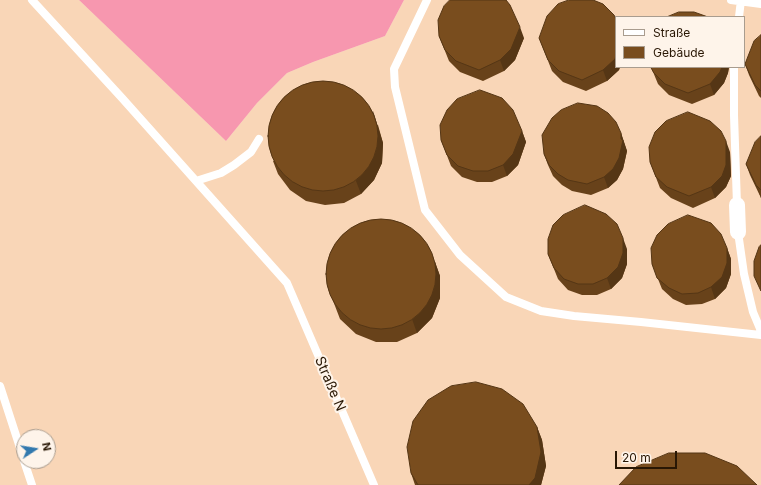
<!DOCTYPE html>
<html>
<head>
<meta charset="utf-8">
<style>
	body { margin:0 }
	#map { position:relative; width:761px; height:485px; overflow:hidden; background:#f9e4d1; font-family:Inter,sans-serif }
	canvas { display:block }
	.legend { position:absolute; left:615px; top:16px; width:130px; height:52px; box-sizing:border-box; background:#fef4ea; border:1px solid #a99c8e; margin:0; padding:5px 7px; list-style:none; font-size:12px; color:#291704 }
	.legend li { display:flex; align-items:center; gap:8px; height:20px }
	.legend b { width:20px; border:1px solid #a99c8e }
	.north { position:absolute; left:16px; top:429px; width:40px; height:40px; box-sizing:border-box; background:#fef4ea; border:1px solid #a99c8e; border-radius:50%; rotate:78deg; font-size:11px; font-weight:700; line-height:16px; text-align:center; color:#291704 }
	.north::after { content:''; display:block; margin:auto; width:14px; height:18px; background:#3279ae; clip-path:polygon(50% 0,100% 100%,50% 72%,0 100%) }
	.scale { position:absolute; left:615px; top:451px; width:62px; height:18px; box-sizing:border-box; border:2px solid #291704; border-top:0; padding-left:5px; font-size:12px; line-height:14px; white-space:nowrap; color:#291704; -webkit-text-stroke:3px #fef4ea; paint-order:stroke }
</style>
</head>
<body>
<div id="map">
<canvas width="761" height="485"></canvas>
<ul class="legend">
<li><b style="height:5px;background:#fff"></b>Straße</li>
<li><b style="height:11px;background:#794d1e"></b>Gebäude</li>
</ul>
<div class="north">N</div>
<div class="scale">20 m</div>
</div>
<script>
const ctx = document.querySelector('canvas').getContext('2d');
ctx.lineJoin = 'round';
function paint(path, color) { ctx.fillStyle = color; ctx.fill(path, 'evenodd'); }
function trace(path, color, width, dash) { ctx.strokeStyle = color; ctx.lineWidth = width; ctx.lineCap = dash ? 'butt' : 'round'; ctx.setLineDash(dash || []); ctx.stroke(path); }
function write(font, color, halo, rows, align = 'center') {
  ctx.font = font + ' Inter,sans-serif'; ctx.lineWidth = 4; ctx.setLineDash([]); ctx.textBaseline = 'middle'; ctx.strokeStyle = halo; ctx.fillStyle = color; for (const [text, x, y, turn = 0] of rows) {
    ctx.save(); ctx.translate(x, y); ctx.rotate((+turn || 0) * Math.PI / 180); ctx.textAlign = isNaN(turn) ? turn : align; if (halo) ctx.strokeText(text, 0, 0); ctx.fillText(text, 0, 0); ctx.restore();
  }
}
paint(new Path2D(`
	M0 0H79L226 141 257 103 287 73 313 62 385 36 404 0H761V485H0ZM616 17H744V67H616ZM24 437H48V461H24Z`), '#f9d6b7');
paint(new Path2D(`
	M79 0H404L385 36 313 62 287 73 257 103 226 141Z`), '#f797af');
trace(new Path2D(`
	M32 0 122 98 287 283 374 485
	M427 0 394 69 395 87 425 210 460 255 506 297 541 311 574 316 641 322 761 335
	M731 0 761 4
	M739 17 741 0
	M734 67V115L737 205
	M196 181 221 173 234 165 251 152 259 139
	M738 232 744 274 753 312 761 331
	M0 386 24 460
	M24 461 32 485`), '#fff', 8);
trace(new Path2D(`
	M737 205 738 232`), '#fff', 16);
paint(new Path2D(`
	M761 35V98L759 96 749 75 745 64Z
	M439 36 524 38 515 60 504 71 483 81 460 72 449 61Z
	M539 38 616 67H620L619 70 607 81 586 91 563 82 552 71Z
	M651 67H729L728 73 724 83 714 95 692 104 669 95 658 84Z
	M378 125 383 143 382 163 374 180 361 194 344 203 325 205 306 201 290 190 278 174 273 161Z
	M522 131 526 142 518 165 507 176 492 182H477L462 177 451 166 441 140Z
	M621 133 627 151 623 169 617 180 608 188 591 195 572 191 562 185 553 176 548 165 544 154Z
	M761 136V198L750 175 746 164Z
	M730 152 731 176 726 187 715 198 693 208 671 198 660 188 650 162Z
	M727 248 731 259V274L726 288 715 299 702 304 686 305 673 299 662 289 652 264Z
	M627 249V264L622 278 611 289 597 295H582L568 290 558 279 548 254Z
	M435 262 440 276V298L432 318 417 333 397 342H376L356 334 340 319 327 285Z
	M537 427 542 440 546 466 541 485H415L411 473Z`), '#68421a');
paint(new Path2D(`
	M520 27 524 38 515 60 504 71 500 60Z
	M616 55V67H620L619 70 607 81 603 70Z
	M722 67H729L728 73 724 83 714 95 710 84Z
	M373 111 383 143 382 163 374 180 361 194 356 181Z
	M522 131 526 142 518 165 507 176 503 165Z
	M621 133 627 151 623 169 617 180 608 188 604 177 621 139Z
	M726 141 730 152 731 176 726 187 715 198 711 187Z
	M757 186 761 197V198L757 187Z
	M623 238 627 249V264L622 278 611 289 607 278Z
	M727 248 731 259V274L726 288 715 299 711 287Z
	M435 262 440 276V298L432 318 417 333 412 319Z
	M537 427 542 440 546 466 541 485H529Z`), '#553615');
const building = new Path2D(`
	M450 0H506L510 5 520 27 511 49 500 60 479 70 456 61 445 50 439 36 438 20 444 6Z
	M569 0H593L603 4 614 15 616 19V55L615 59 603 70 582 80 559 71 548 60 539 38 547 16 558 4Z
	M679 12H694L708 17H667Z
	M761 35V91L755 85 745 64 754 41Z
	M651 67H722L720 72 710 84 688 93 665 84 654 73Z
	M268 136a55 55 0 1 1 110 0a55 55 0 1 1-110 0Z
	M480 90 502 98 513 110 522 131 513 154 503 165 488 171H473L458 166 447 155 441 140 440 125 447 110 457 99Z
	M578 103 597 106 608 113 616 122 621 133V139L623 140 619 158 613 169 604 177 587 184 568 180 558 174 549 165 544 154 542 135 552 118 561 110Z
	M688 112 710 121 721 131 726 141V165L722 176 711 187 689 196 667 187 656 177 650 162 649 147 655 132 666 121Z
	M761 136V190L757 186V187L746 164 755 142Z
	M585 205 606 214 617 224 623 238V253L618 267 607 278 593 284H578L564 279 554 268 548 254V239L553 225 563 215Z
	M688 215 711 223 721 234 727 248V263L722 277 711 287 698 293 682 294 669 288 657 278 652 264 651 248 657 235 668 224Z
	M326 274a55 55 0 1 1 110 0a55 55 0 1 1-110 0Z
	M761 245V291L760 289 754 276V261L759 247Z
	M476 382 502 389 523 404 537 427 541 452 535 478 529 485H418L411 473 407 447 413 421 428 400 451 386Z
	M669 453H705L737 466 757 485H619L636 467Z`);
paint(building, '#794d1e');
trace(building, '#553615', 1);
write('14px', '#291704', '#fef4ea', [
	["Straße N",330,384,67]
]);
</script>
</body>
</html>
